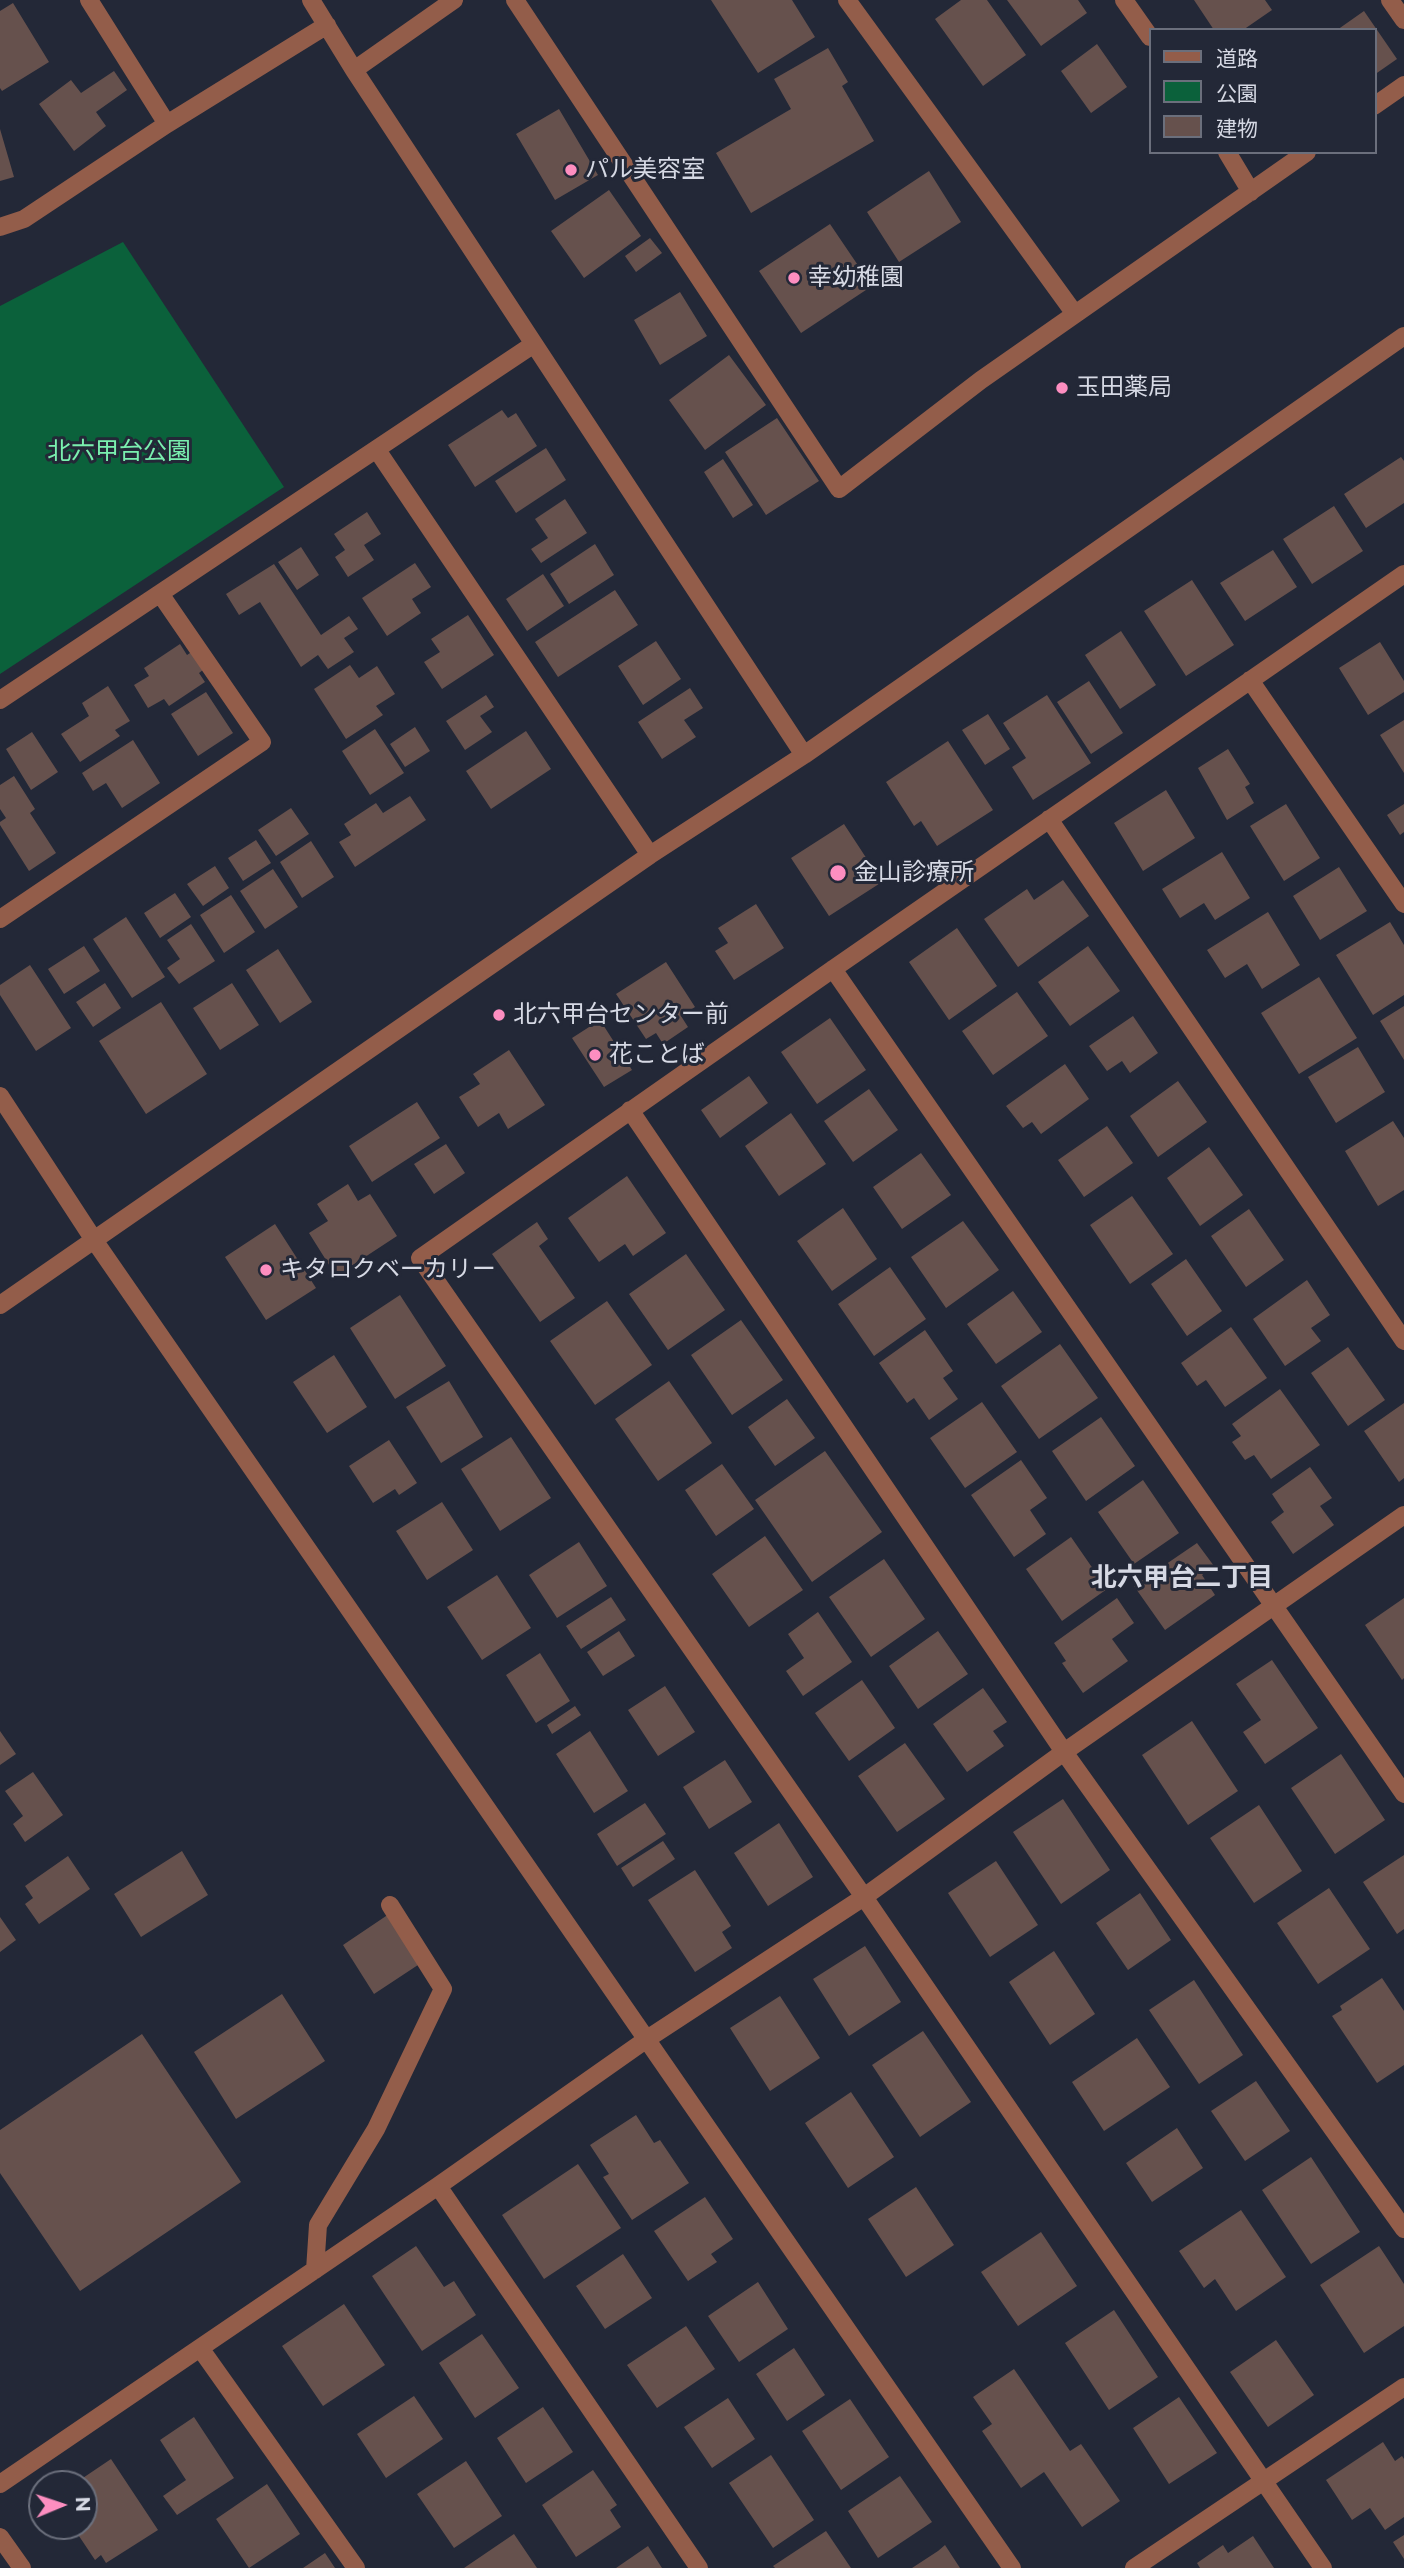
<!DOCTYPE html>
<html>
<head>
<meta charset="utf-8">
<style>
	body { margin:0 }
	#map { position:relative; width:1404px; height:2568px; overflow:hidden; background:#232837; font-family:Montserrat,"Noto Sans JP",sans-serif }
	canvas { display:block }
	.legend { position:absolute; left:1149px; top:28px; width:228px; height:126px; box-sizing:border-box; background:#232837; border:2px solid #6b6f7c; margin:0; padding:9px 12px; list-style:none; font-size:21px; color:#d6d9e4 }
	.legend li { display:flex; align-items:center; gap:14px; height:35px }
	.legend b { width:35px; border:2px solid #6b6f7c }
	.north { position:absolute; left:28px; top:2470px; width:70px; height:70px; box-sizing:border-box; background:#232837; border:2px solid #6b6f7c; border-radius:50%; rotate:88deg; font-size:19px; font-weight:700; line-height:28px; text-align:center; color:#d6d9e4 }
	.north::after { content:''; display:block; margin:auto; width:24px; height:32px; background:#fd8ec0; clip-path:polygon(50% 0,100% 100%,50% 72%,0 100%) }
</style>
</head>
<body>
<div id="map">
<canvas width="1404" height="2568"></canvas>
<ul class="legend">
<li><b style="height:9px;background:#935d4a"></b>道路</li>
<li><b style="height:19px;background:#0b613b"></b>公園</li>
<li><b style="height:19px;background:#66514d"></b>建物</li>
</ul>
<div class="north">N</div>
</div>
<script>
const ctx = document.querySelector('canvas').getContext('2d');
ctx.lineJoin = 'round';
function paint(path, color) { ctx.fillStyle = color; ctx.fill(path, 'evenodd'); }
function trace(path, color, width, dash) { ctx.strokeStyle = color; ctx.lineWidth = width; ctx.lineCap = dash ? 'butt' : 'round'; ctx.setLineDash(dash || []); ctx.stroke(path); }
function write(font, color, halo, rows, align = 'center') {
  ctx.font = font + ' Montserrat,"Noto Sans JP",sans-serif'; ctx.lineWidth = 6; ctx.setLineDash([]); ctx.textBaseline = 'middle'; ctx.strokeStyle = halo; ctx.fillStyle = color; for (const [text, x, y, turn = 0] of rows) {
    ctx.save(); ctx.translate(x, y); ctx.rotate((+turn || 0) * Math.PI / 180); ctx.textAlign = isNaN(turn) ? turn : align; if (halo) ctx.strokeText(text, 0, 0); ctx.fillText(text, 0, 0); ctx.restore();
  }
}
paint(new Path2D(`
	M123 242 284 487 0 674V306Z`), '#0b613b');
paint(new Path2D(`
	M711 0H792L815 37 758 73Z
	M961 0H987L1026 55 983 86 935 19Z
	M1007 0H1078L1087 13 1041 46Z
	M1194 0H1265L1272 10 1243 30H1214Z
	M13 3 49 62 2 91 0 88V11Z
	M1364 11 1397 59 1374 75V30H1337Z
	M1097 44 1127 87 1091 113 1061 71Z
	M828 48 848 82 842 86 874 141 751 213 716 153 791 109 774 79Z
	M114 71 127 90 96 112 106 126 74 151 39 104 71 80 81 93Z
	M559 109 598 175 555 200 516 134Z
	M0 129 14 177 0 181Z
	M929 171 961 222 899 262 867 212Z
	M609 190 641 236 584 278 551 231Z
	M830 224 872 286 801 333 759 271Z
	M650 238 662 253 636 272 625 256Z
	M680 292 707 336 660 365 634 320Z
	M729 355 766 405 705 450 669 400Z
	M502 410 508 418 516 413 537 446 475 487 448 445Z
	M777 418 819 481 766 515 725 452Z
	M546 448 566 480 516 513 495 481Z
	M1401 457 1404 461V503L1366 528 1344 494Z
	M723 459 753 505 733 518 704 472Z
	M565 499 587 533 541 563 531 549 548 538 535 519Z
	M1334 506 1363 551 1312 584 1283 539Z
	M367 512 381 534 364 545 374 560 348 577 335 557 345 550 334 534Z
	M595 544 614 575 569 604 550 574Z
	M301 547 319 575 297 590 278 562Z
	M1273 550 1297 587 1245 621 1220 583Z
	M415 563 431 587 412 599 421 613 387 636 362 598Z
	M274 564 321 635 349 616 358 629 344 638 354 652 328 669 318 655 301 667 260 602 239 615 226 594Z
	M543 574 564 606 527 631 506 599Z
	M1192 580 1234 645 1186 676 1144 611Z
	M615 590 638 625 558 677 535 642Z
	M468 615 494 655 442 689 424 662 440 652 431 639Z
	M1121 631 1156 685 1120 709 1085 655Z
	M656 641 681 679 643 705 618 666Z
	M1380 642 1404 681V692L1368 715 1339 668Z
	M180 644 187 655 196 649 208 666 199 673 205 682 169 706 164 699 148 708 134 685 149 676 144 668Z
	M350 665 359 678 377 666 395 694 376 706 383 715 346 739 314 689Z
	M1089 681 1123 733 1091 754 1057 702Z
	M108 686 130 721 115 730 120 736 80 762 61 734 89 716 82 703Z
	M690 688 703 708 684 720 696 737 662 759 638 722Z
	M206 692 233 733 198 756 171 714Z
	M486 695 494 707 480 716 492 732 465 750 446 721Z
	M1047 695 1091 763 1033 800 1012 767 1026 758 1003 723Z
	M988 714 1010 749 985 765 962 730Z
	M1404 720V773L1380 735Z
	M415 727 430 751 405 767 390 744Z
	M375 729 404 773 370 795 342 751Z
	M526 731 551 769 491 809 466 771Z
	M32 732 58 772 31 790 6 749Z
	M133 740 160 783 122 808 106 783 93 791 82 773Z
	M948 741 993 810 937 846 921 821 914 826 886 782Z
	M1228 749 1250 784 1245 787 1254 803 1227 820 1198 768Z
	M14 776 35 809 30 813 56 853 29 871 0 825V822L6 818 0 809V785Z
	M1166 790 1195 838 1143 871 1114 823Z
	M410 796 426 820 355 867 339 842 351 835 344 824 376 803 383 813Z
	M1286 804 1320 858 1284 881 1250 826Z
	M1404 804V832L1400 835 1387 815Z
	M291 808 309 834 276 856 258 830Z
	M844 824 882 882 829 916 791 858Z
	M256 840 271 863 243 881 228 858Z
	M311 841 334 877 302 898 280 862Z
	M1222 852 1250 898 1215 920 1204 903 1180 918 1162 889Z
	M215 866 229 888 203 906 187 884Z
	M1339 867 1367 911 1320 940 1293 896Z
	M273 869 298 907 265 929 240 891Z
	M1063 880 1089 916 1018 967 984 919 1027 889 1034 900Z
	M175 893 191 917 160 938 144 913Z
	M231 895 255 932 224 953 200 915Z
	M756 904 784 948 734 980 715 951 728 943 718 928Z
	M1268 912 1300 965 1262 989 1247 964 1225 978 1207 950Z
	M126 917 165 977 132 998 93 939Z
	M1390 922 1404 945V995L1373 1015 1336 955Z
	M191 924 215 961 179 984 167 968 180 959 167 940Z
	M957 928 997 986 949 1020 909 962Z
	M84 946 100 971 64 994 48 969Z
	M1088 946 1120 991 1070 1026 1038 982Z
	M278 949 312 1002 280 1023 246 970Z
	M666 962 695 1007 681 1016 688 1027 663 1044 656 1033 646 1039 616 994Z
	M30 965 71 1028 36 1051 0 995V985Z
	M1319 977 1357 1038 1299 1074 1261 1013Z
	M105 983 121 1008 93 1027 76 1002Z
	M232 983 259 1025 220 1050 193 1008Z
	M1017 992 1048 1036 993 1075 962 1031Z
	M161 1002 207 1074 146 1114 99 1041Z
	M1404 1006V1060L1380 1021Z
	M1133 1016 1158 1053 1130 1073 1122 1061 1107 1071 1089 1046Z
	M830 1018 866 1070 817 1104 781 1052Z
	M600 1020 632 1070 604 1087 572 1038Z
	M1358 1047 1385 1092 1336 1123 1308 1077Z
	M509 1050 545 1105 508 1129 499 1113 478 1127 459 1097 480 1084 473 1074Z
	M1065 1064 1089 1099 1041 1134 1032 1122 1023 1128 1006 1106Z
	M749 1076 768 1103 720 1138 701 1110Z
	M1178 1081 1207 1122 1158 1157 1130 1116Z
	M869 1089 898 1130 853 1162 824 1121Z
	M417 1102 440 1138 372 1182 349 1146Z
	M791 1113 826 1164 779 1196 745 1146Z
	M1393 1121 1404 1138V1190L1378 1206 1345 1151Z
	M1107 1126 1133 1163 1084 1197 1058 1160Z
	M446 1144 465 1173 434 1194 414 1164Z
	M1209 1147 1243 1195 1200 1226 1167 1178Z
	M921 1153 951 1195 902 1229 873 1187Z
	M627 1176 666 1233 633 1256 625 1244 599 1262 568 1218Z
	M348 1184 358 1201 370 1194 397 1236 336 1276 309 1233 328 1221 317 1204Z
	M1132 1196 1173 1254 1130 1284 1090 1225Z
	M843 1208 877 1259 832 1291 797 1241Z
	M1249 1209 1284 1260 1246 1287 1211 1236Z
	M963 1221 999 1270 946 1308 911 1257Z
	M537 1222 548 1239 539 1246 575 1298 540 1322 492 1254Z
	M275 1224 316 1288 266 1320 225 1257Z
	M686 1254 725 1310 668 1350 629 1294Z
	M1186 1259 1222 1311 1187 1336 1151 1284Z
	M890 1267 926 1319 874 1356 838 1304Z
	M1307 1280 1330 1315 1311 1328 1321 1341 1285 1366 1253 1319Z
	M1013 1291 1042 1332 996 1364 967 1324Z
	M400 1295 446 1366 395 1399 350 1328Z
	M607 1301 652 1365 595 1405 550 1341Z
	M741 1320 783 1380 732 1415 691 1355Z
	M1231 1327 1267 1378 1225 1407 1206 1380 1197 1386 1181 1363Z
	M925 1330 953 1371 943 1378 958 1399 929 1420 914 1398 907 1403 879 1363Z
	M1060 1344 1098 1398 1039 1439 1001 1386Z
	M1348 1347 1385 1400 1348 1426 1311 1373Z
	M334 1355 367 1407 327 1433 293 1382Z
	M449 1381 483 1437 441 1463 406 1407Z
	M669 1381 712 1443 658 1481 615 1419Z
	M1280 1389 1320 1445 1271 1479 1254 1455 1245 1460 1232 1442 1241 1436 1232 1424Z
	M787 1399 815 1438 775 1466 748 1427Z
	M982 1402 1017 1452 965 1488 930 1438Z
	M1404 1403V1478L1399 1482 1364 1431Z
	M1101 1417 1135 1466 1086 1501 1052 1451Z
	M511 1437 551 1498 500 1531 461 1469Z
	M389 1440 417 1483 399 1495 395 1489 373 1503 349 1466Z
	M825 1451 882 1532 812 1582 755 1500Z
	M1021 1460 1047 1498 1030 1510 1046 1534 1014 1557 971 1495Z
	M722 1464 754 1509 716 1536 685 1490Z
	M1310 1467 1332 1498 1320 1506 1334 1525 1293 1554 1271 1522 1284 1512 1272 1494Z
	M1143 1480 1179 1533 1134 1564 1098 1512Z
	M442 1502 473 1550 427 1580 396 1531Z
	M765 1536 803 1590 749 1627 712 1574Z
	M1071 1537 1107 1589 1062 1621 1026 1569Z
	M579 1542 607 1586 557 1618 529 1575Z
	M1197 1543 1214 1566 1202 1575 1215 1595 1165 1630 1134 1586Z
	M884 1559 925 1619 871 1657 829 1597Z
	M497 1575 531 1628 482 1660 447 1607Z
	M611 1597 626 1620 581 1649 566 1626Z
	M1117 1598 1134 1623 1112 1639 1128 1661 1083 1693 1062 1663 1066 1661 1054 1643Z
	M1404 1598V1678L1402 1680 1365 1625Z
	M818 1612 852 1662 803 1696 786 1671 804 1658 788 1634Z
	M619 1631 635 1656 603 1676 587 1652Z
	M938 1631 968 1674 918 1709 889 1666Z
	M540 1653 570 1701 536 1723 506 1675Z
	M1272 1660 1318 1728 1265 1764 1243 1732 1261 1720 1236 1684Z
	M862 1680 895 1728 849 1761 815 1713Z
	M665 1686 695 1732 658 1756 628 1710Z
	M983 1688 1007 1722 993 1731 1004 1746 967 1772 933 1724Z
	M575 1706 581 1715 552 1734 547 1725Z
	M1192 1721 1238 1791 1188 1825 1142 1755Z
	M0 1731 16 1754 0 1765Z
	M590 1731 628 1791 594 1813 556 1754Z
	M905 1743 945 1799 897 1832 858 1776Z
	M1341 1754 1385 1820 1335 1854 1291 1788Z
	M725 1760 752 1802 709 1829 683 1787Z
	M33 1772 63 1815 25 1842 13 1824 23 1816 5 1791Z
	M1063 1799 1110 1870 1061 1904 1013 1832Z
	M645 1803 666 1834 617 1866 597 1834Z
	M1259 1805 1302 1871 1254 1903 1210 1838Z
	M779 1823 813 1877 768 1906 734 1853Z
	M663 1841 675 1859 633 1887 621 1868Z
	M182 1851 208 1895 141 1937 114 1894Z
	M1404 1855V1929L1397 1934 1363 1882Z
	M68 1856 90 1889 39 1924 25 1904 33 1898 25 1886Z
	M996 1861 1038 1925 990 1957 948 1893Z
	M695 1870 731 1926 722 1932 732 1948 695 1972 648 1900Z
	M1329 1888 1370 1949 1318 1984 1277 1923Z
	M1140 1893 1171 1940 1128 1970 1096 1923Z
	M389 1914 421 1963 374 1994 343 1945Z
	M0 1917 16 1940 0 1952Z
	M865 1946 901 2002 849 2036 813 1979Z
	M1054 1951 1095 2014 1050 2045 1009 1982Z
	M1382 1978 1404 2011V2065L1377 2083 1332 2016 1342 2010 1340 2006Z
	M1194 1980 1243 2055 1199 2084 1149 2010Z
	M282 1994 325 2061 236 2119 194 2052Z
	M780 1996 820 2058 770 2091 730 2028Z
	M923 2031 971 2102 920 2137 872 2065Z
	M142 2034 241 2182 80 2291 0 2173V2130Z
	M1137 2038 1170 2087 1104 2131 1072 2082Z
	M1256 2081 1290 2131 1245 2161 1211 2111Z
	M851 2092 894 2157 848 2188 805 2123Z
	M636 2115 654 2143 660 2140 689 2183 632 2220 603 2177 609 2174 590 2145Z
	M1177 2128 1203 2168 1152 2202 1126 2163Z
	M1311 2157 1360 2232 1311 2264 1262 2190Z
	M578 2164 621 2228 544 2279 502 2215Z
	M916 2187 954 2245 906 2277 868 2219Z
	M705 2197 733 2239 711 2254 717 2262 688 2281 654 2231Z
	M1241 2210 1286 2277 1236 2311 1215 2279 1204 2288 1179 2251Z
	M1041 2232 1077 2286 1018 2326 981 2272Z
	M416 2246 444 2287 454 2281 476 2315 422 2351 372 2276Z
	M1379 2246 1404 2284V2326L1364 2353 1320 2285Z
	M623 2254 652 2298 605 2329 576 2286Z
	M758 2282 788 2329 739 2362 708 2316Z
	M344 2304 385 2365 323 2406 282 2346Z
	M1114 2310 1158 2377 1109 2410 1065 2343Z
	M686 2326 715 2369 657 2408 627 2365Z
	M482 2334 519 2388 475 2418 439 2363Z
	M1276 2340 1314 2395 1268 2427 1230 2372Z
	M794 2348 825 2395 787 2421 756 2374Z
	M1014 2369 1070 2451 1081 2444 1120 2501 1082 2527 1044 2472 1021 2488 982 2431 992 2424 973 2397Z
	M414 2396 443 2439 386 2478 357 2434Z
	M1179 2397 1217 2453 1169 2484 1133 2428Z
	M728 2398 755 2439 712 2468 684 2427Z
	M850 2399 889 2457 841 2490 802 2431Z
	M543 2407 573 2452 526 2483 497 2438Z
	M194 2417 234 2478 177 2515 163 2496 186 2480 160 2440Z
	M1383 2442 1395 2461 1402 2456 1404 2459V2517L1385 2530 1370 2508 1352 2520 1326 2480Z
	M771 2455 814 2520 773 2548 729 2483Z
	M111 2459 158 2530 106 2563 101 2555 95 2560 77 2533 84 2526V2484H74Z
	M466 2461 502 2516 454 2548 417 2494Z
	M593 2470 617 2505 610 2510 621 2527 576 2557 542 2505Z
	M900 2476 932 2522 878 2558 848 2511Z
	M267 2484 300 2534 249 2568 216 2519Z
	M826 2531 851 2568H775L773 2566Z
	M514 2534 537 2568H464Z
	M1404 2535V2559L1393 2542Z
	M1253 2536 1274 2568H1200L1197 2563 1223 2545 1228 2553Z
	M945 2545 960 2568H912L938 2551Z
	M648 2546 662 2568H616Z
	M325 2553 335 2568H303Z`), '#66514d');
trace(new Path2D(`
	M89 0 167 124
	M311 0 354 70 804 755
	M515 0 839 489 981 380 1307 152
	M847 0 1075 314
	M1124 0 1150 37
	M1390 0 1404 20
	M354 70 454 0
	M1374 106 1404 85
	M1227 152 1251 192
	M0 227 24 219 167 124 327 25
	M377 450 650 855
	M1250 680 1404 904
	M0 700 534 344
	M1049 819 1404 1341
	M0 919 262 742 161 595
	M833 969 1404 1794
	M0 1096 94 1240 1012 2568
	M630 1110 1064 1752 1404 2229
	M0 1305 650 855 804 755 1404 336
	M438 2186 699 2568
	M315 2270 318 2225 376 2129 443 1989 390 1905
	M200 2348 356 2568
	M0 2484 438 2186 647 2039 864 1897 1064 1752 1404 1515
	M0 2537 22 2568
	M1134 2568 1404 2387
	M1323 2568 864 1897 420 1258 833 969 1404 574`), '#935d4a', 18);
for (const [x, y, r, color] of [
	[571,170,7,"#fd8ec0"],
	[794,278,7,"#fd8ec0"],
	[1062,388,7,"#fd8ec0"],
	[838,873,9,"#fd8ec0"],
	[499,1015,7,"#fd8ec0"],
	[595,1055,7,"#fd8ec0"],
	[266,1270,7,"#fd8ec0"]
]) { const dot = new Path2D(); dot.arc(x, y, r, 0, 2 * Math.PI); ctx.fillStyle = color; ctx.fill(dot); trace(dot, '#232837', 2.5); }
write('24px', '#d6d9e4', '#232837', [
	["パル美容室",585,170],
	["幸幼稚園",808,278],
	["玉田薬局",1076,388],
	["金山診療所",854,873],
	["北六甲台センター前",513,1015],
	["花ことば",609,1055],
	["キタロクベーカリー",280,1270]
], 'left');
write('24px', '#7af0af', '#232837', [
	["北六甲台公園",119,452]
]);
write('bold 26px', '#d6d9e4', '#232837', [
	["北六甲台二丁目",1182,1578]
]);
</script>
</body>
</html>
